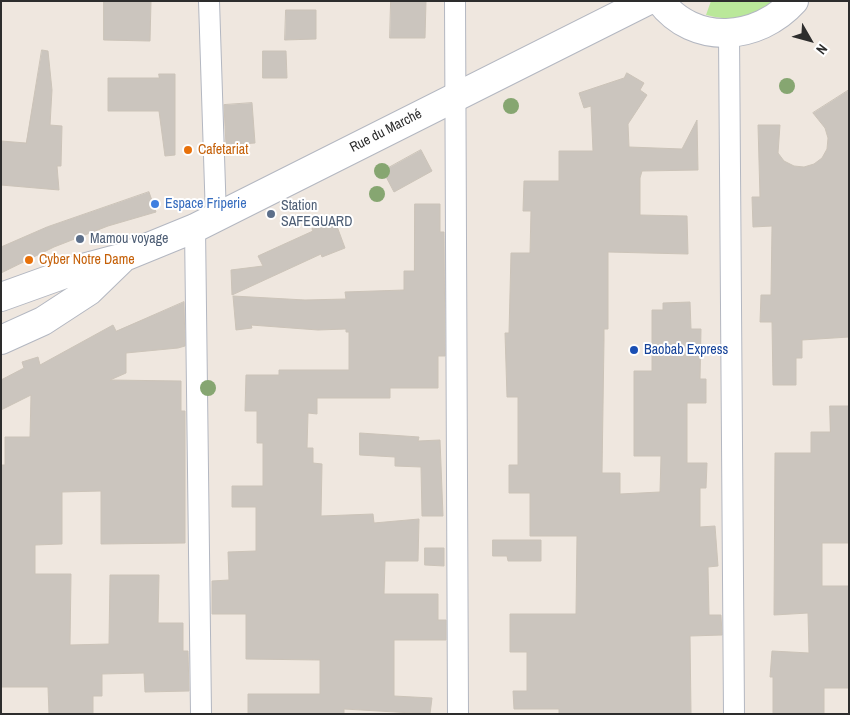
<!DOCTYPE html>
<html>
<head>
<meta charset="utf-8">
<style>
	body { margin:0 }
	#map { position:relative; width:850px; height:715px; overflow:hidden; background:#efe7df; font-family:"Archivo Narrow",sans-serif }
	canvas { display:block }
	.frame { position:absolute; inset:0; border:2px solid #2d2d2d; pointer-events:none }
	.north { position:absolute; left:785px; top:15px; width:50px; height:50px; -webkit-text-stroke:4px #fff; paint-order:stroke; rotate:128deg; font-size:14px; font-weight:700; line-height:20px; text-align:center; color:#2d2d2d }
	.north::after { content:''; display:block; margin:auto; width:18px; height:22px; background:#2d2d2d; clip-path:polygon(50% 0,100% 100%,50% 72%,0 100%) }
</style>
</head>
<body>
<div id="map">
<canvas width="850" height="715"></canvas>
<div class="frame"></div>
<div class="north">N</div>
</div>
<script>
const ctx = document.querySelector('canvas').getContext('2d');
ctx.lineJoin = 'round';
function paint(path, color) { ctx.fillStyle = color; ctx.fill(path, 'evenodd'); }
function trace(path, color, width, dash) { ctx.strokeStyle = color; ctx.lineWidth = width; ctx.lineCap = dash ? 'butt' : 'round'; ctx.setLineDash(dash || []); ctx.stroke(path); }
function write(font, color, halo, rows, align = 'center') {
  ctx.font = font + ' "Archivo Narrow",sans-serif'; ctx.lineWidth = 4; ctx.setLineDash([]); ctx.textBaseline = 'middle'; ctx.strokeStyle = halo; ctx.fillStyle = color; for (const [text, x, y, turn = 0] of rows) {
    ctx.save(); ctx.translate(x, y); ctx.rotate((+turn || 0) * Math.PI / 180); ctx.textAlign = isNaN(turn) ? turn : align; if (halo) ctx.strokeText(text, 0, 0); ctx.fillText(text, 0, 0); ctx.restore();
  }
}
paint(new Path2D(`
	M711 1H778C748 18 741 23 706 15Z`), '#bae89a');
const building = new Path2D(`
	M104 1H151L150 41 104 40Z
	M391 1H426L425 38H390Z
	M286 10H316V39L285 40Z
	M42 50 48 51 52 90 50 125 62 126 61 166H57L59 190 1 185V141L26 143Z
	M263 51H286L287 78H263Z
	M627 73 644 83 640 90 647 95 628 124 629 147 682 149 697 120 698 170 642 171 640 178V215L687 216 688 254 608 252V329H604V340L602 473H620V494L660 492 661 456H634V371H652V310H663V303L690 302 691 329H701L700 379H706V403H687V463H707L706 488H700V527L715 526 718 566 708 567 709 615H721L722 635 690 636 691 714H559V709H514L513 691H527V652H510V614H576L577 536H530V493H509V465H518V397H507L505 333H509L511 253H530L531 211H523L524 181H559V151H593L591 106 584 108 579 93 624 78Z
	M159 74H175V155L165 156 159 111H108V78H159Z
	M849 90V337L802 340V358H796V385H773L772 322H760L761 295H771L772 226 753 227 752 197H760L758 125H780L778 153 784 161 794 166 804 167 814 164 822 158 827 149 828 138 825 128 813 113Z
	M252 103 255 143 226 145 224 105Z
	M421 150 432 171 394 192 383 171Z
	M149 192 156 212 108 226 54 247 1 273V247L47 227Z
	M415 204H440V232H444L445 356H438V388H390V398H317V414L308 413 307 448H313V463L322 464 321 516 373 514 374 523 419 519 418 561H385L384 594H438V620H446V640H394V696L432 698 430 714 344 709V714H248V694H320V660L246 659V614H212V581L229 580 228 552 256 551V507H232V486H263V443H257V411H245L246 375H279V370H349V332H346V329L318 330 251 325 252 328 236 330 233 296 305 300 346 299 345 292 404 290V271H414Z
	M335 221 345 248 322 257 321 254 232 295 231 270 263 266 258 256 313 231 312 229Z
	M184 302 185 346 178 348 126 353V373L110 380 181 381V411H185V543L101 544V491L62 492V544L35 545V574H71L70 645 109 644 110 575H159L158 623H183V651H188L189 691 145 692 144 673 102 674V696H93V714H49L48 687H1V465H5V437H30L31 395 1 410V380L24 368 22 362 38 357 40 365 113 325 116 331Z
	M830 406H849V543H822V586H849V688H824V714H773V677H770L772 651 809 653 808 613 774 615 775 453H811V432H830Z
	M360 433 419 437 418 441 440 440 443 516H422L421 467 395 466V457L360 455Z
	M493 540H541V561H508L507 556H493Z
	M425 548H444V566L425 565Z`);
paint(building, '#cbc5be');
trace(building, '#cbc3b8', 1);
const street = new Path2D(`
	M209 1 216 218
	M455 1 458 714
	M729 34 734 714
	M195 228 201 714`);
const secondary = new Path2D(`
	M660 1C694 46 758 41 794 1
	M1 297 79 269 124 257 195 228 647 1
	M1 340 43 321 89 291 123 258`);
trace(street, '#b3b7c1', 22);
trace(secondary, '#b3b7c1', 30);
trace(street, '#fff', 20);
trace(secondary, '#fff', 28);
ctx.fillStyle = '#86a671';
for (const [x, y] of [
	[787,86],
	[511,106],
	[382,171],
	[377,194],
	[208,388]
]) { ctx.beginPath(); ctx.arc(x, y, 8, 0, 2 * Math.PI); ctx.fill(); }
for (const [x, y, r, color] of [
	[188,150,5,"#e8710a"],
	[155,204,5,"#3f7fe0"],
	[271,214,5,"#5c6f8a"],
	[80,239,5,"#5c6f8a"],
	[29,260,5,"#e8710a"],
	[634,350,5,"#1a4fb4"]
]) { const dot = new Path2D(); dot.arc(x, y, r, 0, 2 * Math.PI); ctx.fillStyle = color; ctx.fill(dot); trace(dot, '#fff', 2); }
write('14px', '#2d2d2d', '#fff', [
	["Rue du Marché",386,131,-27]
]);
write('14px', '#c56008', '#fff', [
	["Cafetariat",198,150],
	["Cyber Notre Dame",39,260]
], 'left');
write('14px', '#366cbe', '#fff', [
	["Espace Friperie",165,204]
], 'left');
write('14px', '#4e5e75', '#fff', [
	["Station",281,206],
	["SAFEGUARD",281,222],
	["Mamou voyage",90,239]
], 'left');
write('14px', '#164399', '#fff', [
	["Baobab Express",644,350]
], 'left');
</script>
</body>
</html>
